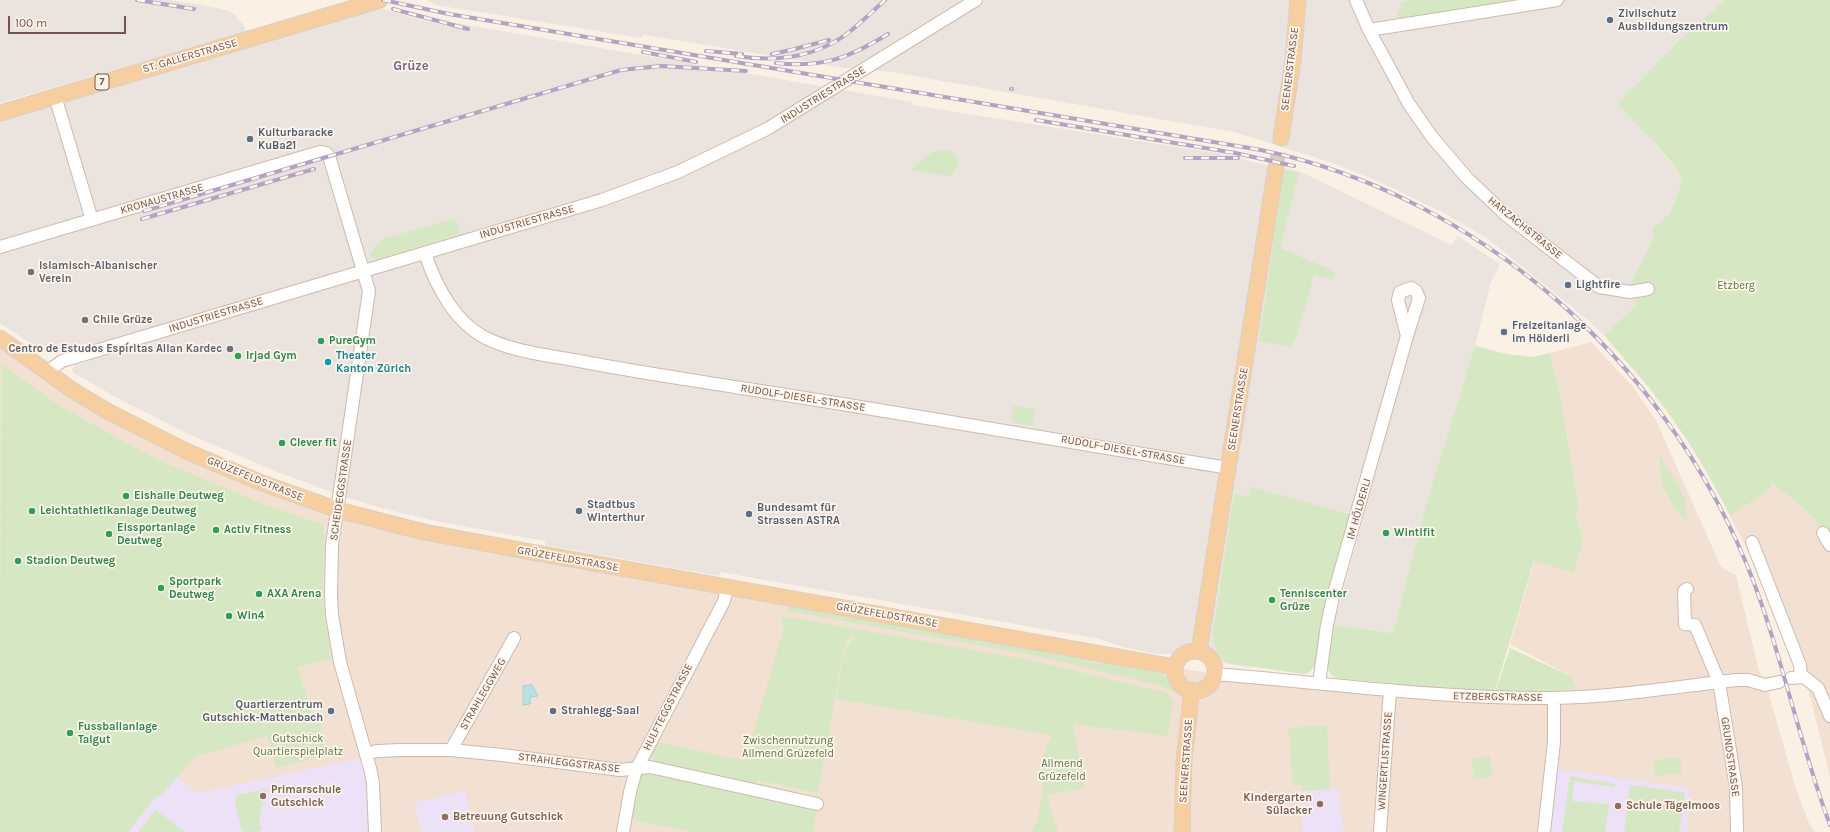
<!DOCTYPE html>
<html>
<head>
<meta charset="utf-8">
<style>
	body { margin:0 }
	#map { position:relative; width:1830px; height:832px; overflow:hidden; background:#fbf0e4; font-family:Karla,sans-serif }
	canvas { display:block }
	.scale { position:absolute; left:8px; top:16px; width:118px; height:18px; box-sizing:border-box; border:2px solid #72554b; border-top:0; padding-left:5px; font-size:12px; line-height:14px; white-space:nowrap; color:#72554b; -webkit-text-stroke:3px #fef4ea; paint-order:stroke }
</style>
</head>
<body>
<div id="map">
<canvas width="1830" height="832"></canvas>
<div class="scale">100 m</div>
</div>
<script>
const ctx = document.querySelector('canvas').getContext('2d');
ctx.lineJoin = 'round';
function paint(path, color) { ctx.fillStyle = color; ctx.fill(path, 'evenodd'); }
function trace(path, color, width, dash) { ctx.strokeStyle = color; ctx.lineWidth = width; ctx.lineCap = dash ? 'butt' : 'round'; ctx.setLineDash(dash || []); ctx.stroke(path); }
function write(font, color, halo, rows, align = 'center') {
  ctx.font = font + ' Karla,sans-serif'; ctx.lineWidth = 3.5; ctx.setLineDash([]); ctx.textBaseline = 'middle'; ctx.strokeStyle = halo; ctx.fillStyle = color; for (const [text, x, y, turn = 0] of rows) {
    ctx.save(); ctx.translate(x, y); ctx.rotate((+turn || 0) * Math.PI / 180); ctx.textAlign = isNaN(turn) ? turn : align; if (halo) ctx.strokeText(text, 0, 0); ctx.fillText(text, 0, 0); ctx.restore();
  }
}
paint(new Path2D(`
	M0 338 109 412 323 506 1166 666 1215 674 1577 697 1575 682 1570 676 1510 644 1550 509H1579L1561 398 1550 353 1591 342 1632 386 1656 420 1721 567 1736 575 1759 671 1766 684 1796 789 1809 823 1815 832H0Z
	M1773 484 1801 506 1815 520 1830 545V777L1807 684 1767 587 1730 516 1764 494Z`), '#f2e1d3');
paint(new Path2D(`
	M0 0H169L202 5 226 10 235 15 244 26 248 39 235 35 0 103Z
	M426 0H1725L1682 38 1617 104 1645 131 1677 170 1681 179V188L1664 221 1652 227 1654 237 1629 287 1630 292 1637 305 1604 335 1589 321 1488 239 1446 214 1380 182 1330 162 1234 132 891 72 845 68 644 35 641 38 436 5Z
	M375 7 449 27 455 23 913 102 912 105 1222 154 1256 163 1299 171 1451 245 1458 236 1500 264 1491 282 1475 346 1427 501 1393 633 1333 625 1363 519 1351 515 1321 624 1316 665 1309 672 1304 674 1254 666 1249 668 1219 662 1210 646H1187L1180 652 1172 654H1156L1123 647 1099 639 1021 625 720 572 719 576 545 545V541L440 522 385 509 351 499 275 471 188 434 121 400 74 373 72 369 75 365 91 360 87 344 65 351 53 352 41 350 0 323V120L204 57 214 58 277 39Z`), '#ebe3de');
paint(new Path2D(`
	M361 758 363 759 367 781V832H128L154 799 162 793 176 776 197 793Z
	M1551 768 1689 788 1687 832H1544Z
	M1338 789 1344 832H1303L1300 792Z
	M465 791 475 832H421L414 803Z`), '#ede1f7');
paint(new Path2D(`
	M1413 0H1557L1399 20 1397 11 1402 10 1400 2Z
	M1725 0H1830V545L1815 520 1801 506 1773 484 1764 494 1730 516C1708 471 1681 428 1650 389 1635 371 1619 353 1604 335L1637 305 1630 292 1629 287 1654 237 1652 227C1666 220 1667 216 1674 203 1677 195 1682 188 1681 179 1678 163 1630 117 1617 104L1682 38Z
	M938 150 950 151 957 157 958 165 953 174 947 176 911 170 923 158Z
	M1284 170 1299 173 1280 248 1334 271 1333 279 1314 275 1297 335 1291 347 1259 341Z
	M454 219 456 220 460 231 457 235 378 259C374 259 371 257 370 253L378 244 386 238Z
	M1475 346 1507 354 1533 357 1550 353 1561 398 1579 509 1574 510 1583 540 1574 573 1534 561 1496 687H1497L1510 648 1570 676 1575 682 1577 690C1496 696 1417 686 1337 678L1331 675 1327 668 1332 625 1393 633 1427 501Z
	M1 364 60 406 156 459 263 504 324 525 323 606 331 658 298 667 314 722 291 729 320 722 328 754 276 768 267 736 195 757 162 794 154 799 128 832H0Z
	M1013 406 1035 409 1033 426 1011 422Z
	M1659 454 1685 498 1688 524 1673 506 1662 485Z
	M1251 487 1351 515 1321 624 1316 665 1309 672 1304 674 1227 663C1216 653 1214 646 1213 632L1234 494 1248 497Z
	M788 607 817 609 1036 648 1101 664 1109 661 1163 672V675C1172 678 1174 685 1176 693L1161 686 1033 655 788 611Z
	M782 616 1030 660 1167 693 1173 701 1168 736 1073 724 1085 788 1046 795 1058 832H1032L1038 818 1043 788 1042 765 1045 750 1051 735 837 699C840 680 840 653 853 638L852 634 847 642 843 653 818 793 757 780 756 785 661 765 650 757 658 742 745 761 784 627 781 621Z
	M1327 725 1330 789 1302 791 1301 785 1293 786 1288 728Z
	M1490 756 1493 777 1474 779 1472 758Z
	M1680 757 1682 773 1655 776 1654 760Z
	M636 770 817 804 814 832H695L626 819Z
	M1570 776 1615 784 1614 787 1569 781Z
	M1569 782H1574L1572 801 1609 804 1605 832H1562Z
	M1630 785 1685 792 1679 832H1624Z
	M267 789 259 820 262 831 245 832 242 831 235 802 237 795Z
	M156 809 184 832H138Z`), '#d5e8c3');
const water = new Path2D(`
	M532 685 538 696 530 697V704L523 705V686Z`);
paint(water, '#b9e1e3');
trace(water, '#a0d1d5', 1);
trace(new Path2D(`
	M1276 167 1281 138`), '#d9c9be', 15, [15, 8]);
const minor = new Path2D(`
	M1356 0 1369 30 1409 104 1432 137 1467 178 1506 215 1599 287 1630 292 1648 289
	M1369 30 1557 0
	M55 96 92 220
	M0 247 320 152 326 153 329 156 369 291 332 545 331 595 332 615 340 662 371 772 373 784 375 832
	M425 253C436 287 456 325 490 340 517 352 546 355 574 360 630 371 685 379 741 388 904 413 1065 442 1228 468
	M47 372 62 361 602 200 678 172 767 129 976 0
	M1823 533 1830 545
	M1752 542 1800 665 1801 676
	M1687 589 1684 591 1685 624 1695 625 1719 682 1736 787 1737 832
	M1215 674C1328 683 1440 699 1553 698 1614 697 1675 687 1736 680H1748L1765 685 1779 682
	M1791 678 1804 677 1818 688 1830 716
	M1319 683 1327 625 1333 597 1407 336 1419 298 1416 291 1411 288 1400 292 1398 300 1407 336
	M451 750 514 638
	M366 754 377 751 401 750H451L502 755 620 770 650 767 817 804
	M623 832 630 792 636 770 724 601 727 588
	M1380 832 1390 690
	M1544 832 1554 742V698`);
const major = new Path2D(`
	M0 113 380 0
	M1281 138 1293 61 1298 0
	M0 338 72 390 109 412 186 451 262 483 338 510 424 532 531 552 1175 667
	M1175 671a20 20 0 1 1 40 0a20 20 0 1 1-40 0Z
	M1199 651 1276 167
	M1182 832 1184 760 1192 690`);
trace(minor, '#ceb9ae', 14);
trace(major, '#d8cfcd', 17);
trace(minor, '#fff', 12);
trace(major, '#f7ce9f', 15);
const rail = new Path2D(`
	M137 0 194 9
	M383 0 449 14 1261 150C1480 196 1662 360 1747 565 1781 649 1798 740 1830 825
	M393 9 468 29
	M706 51 742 54
	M643 52 696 62
	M772 54 791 50 829 40
	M736 56C775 62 815 58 848 33 861 23 873 11 885 0
	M776 63C823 68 849 58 888 34
	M1011 89H1012
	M1036 120 1235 153 1294 166
	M1185 158H1238
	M144 211 621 70 661 66 746 71
	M142 219 314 169`);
trace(rail, '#b2a3c4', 4);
trace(rail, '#fef4ea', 2.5, [8]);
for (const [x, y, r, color] of [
	[1610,20,4,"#5c6f8a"],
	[250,139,4,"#5c6f8a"],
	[31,272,4,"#6b7280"],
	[1568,285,4,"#5c6f8a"],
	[85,320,4,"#6b7280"],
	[1504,332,4,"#5c6f8a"],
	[321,341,4,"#2e9e5b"],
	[230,349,4,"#6b7280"],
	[238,356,4,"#2e9e5b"],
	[328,362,4,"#0f9aa8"],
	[282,443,4,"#2e9e5b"],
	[126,496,4,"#2e9e5b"],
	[32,511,4,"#2e9e5b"],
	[579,511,4,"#5c6f8a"],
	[749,514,4,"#5c6f8a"],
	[216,530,4,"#2e9e5b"],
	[1386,533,4,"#2e9e5b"],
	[109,534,4,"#2e9e5b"],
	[18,561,4,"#2e9e5b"],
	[161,588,4,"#2e9e5b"],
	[259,594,4,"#2e9e5b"],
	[1272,600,4,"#2e9e5b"],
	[229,616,4,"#2e9e5b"],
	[331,711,4,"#5c6f8a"],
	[553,711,4,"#5c6f8a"],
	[70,733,4,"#2e9e5b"],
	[263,796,4,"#8d6e63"],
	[1320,804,4,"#8d6e63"],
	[1618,806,4,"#8d6e63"],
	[445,817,4,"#8d6e63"]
]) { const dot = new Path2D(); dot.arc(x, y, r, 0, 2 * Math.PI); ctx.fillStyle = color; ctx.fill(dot); trace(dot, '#fef4ea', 1.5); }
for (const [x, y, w] of [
	[102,82,14]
]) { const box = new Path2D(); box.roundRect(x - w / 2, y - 8, w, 16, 3); ctx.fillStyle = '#fef4ea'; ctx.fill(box); trace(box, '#72554b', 1); }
write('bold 10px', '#72554b', null, [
	["7",102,82]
]);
write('bold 11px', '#4e5e75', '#fef4ea', [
	["Zivilschutz",1618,14],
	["Ausbildungszentrum",1618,27],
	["Kulturbaracke",258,133],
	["KuBa21",258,146],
	["Lightfire",1576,285],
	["Freizeitanlage",1512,326],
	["Im Hölderli",1512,339],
	["Stadtbus",587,505],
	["Winterthur",587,518],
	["Bundesamt für",757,508],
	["Strassen ASTRA",757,521],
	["Quartierzentrum",323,705,"right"],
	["Gutschick-Mattenbach",323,718,"right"],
	["Strahlegg-Saal",561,711]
], 'left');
write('11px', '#72554b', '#fef4ea', [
	["ST. GALLERSTRASSE",190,56,-16],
	["SEENERSTRASSE",1290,69,-83],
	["INDUSTRIESTRASSE",823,95,-32],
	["KRONAUSTRASSE",162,199,-16],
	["INDUSTRIESTRASSE",527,222,-16],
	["HARZACHSTRASSE",1525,228,39],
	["INDUSTRIESTRASSE",216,315,-17],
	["RUDOLF-DIESEL-STRASSE",803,398,9],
	["SEENERSTRASSE",1238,409,-81],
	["RUDOLF-DIESEL-STRASSE",1123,450,10],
	["GRÜZEFELDSTRASSE",255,479,22],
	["SCHEIDEGGSTRASSE",341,490,-82],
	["IM HÖLDERLI",1359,509,-74],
	["GRÜZEFELDSTRASSE",568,559,10],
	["GRÜZEFELDSTRASSE",887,615,10],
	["STRAHLEGGWEG",483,694,-60],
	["ETZBERGSTRASSE",1498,697,1],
	["HULFTEGGSTRASSE",668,707,-63],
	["GRUNDSTRASSE",1730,757,82],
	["SEENERSTRASSE",1186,761,-86],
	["WINGERTLISTRASSE",1385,761,-86],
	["STRAHLEGGSTRASSE",569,763,7]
]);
write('bold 11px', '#5b616d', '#fef4ea', [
	["Islamisch-Albanischer",39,266],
	["Verein",39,279],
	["Chile Grüze",93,320],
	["Centro de Estudos Espíritas Allan Kardec",222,349,"right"]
], 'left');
write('11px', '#577843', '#fef4ea', [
	["Etzberg",1736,286],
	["Gutschick",298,739],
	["Quartierspielplatz",298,752],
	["Zwischennutzung",788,741],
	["Allmend Grüzefeld",788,754],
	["Allmend",1062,764],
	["Grüzefeld",1062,777]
]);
write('bold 11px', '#27864d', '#fef4ea', [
	["PureGym",329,341],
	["Irjad Gym",246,356],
	["Clever fit",290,443],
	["Eishalle Deutweg",134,496],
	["Leichtathletikanlage Deutweg",40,511],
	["Eissportanlage",117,528],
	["Deutweg",117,541],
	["Activ Fitness",224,530],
	["Wintifit",1394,533],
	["Stadion Deutweg",26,561],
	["Sportpark",169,582],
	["Deutweg",169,595],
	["AXA Arena",267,594],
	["Tenniscenter",1280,594],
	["Grüze",1280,607],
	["Win4",237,616],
	["Fussballanlage",78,727],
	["Talgut",78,740]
], 'left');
write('bold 11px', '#0d838f', '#fef4ea', [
	["Theater",336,356],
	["Kanton Zürich",336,369]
], 'left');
write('bold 11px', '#785e54', '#fef4ea', [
	["Primarschule",271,790],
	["Gutschick",271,803],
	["Kindergarten",1312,798,"right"],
	["Sülacker",1312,811,"right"],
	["Schule Tägelmoos",1626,806],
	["Betreuung Gutschick",453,817]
], 'left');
write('bold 13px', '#7b638e', '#fef4ea', [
	["Grüze",411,66]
]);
</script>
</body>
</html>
